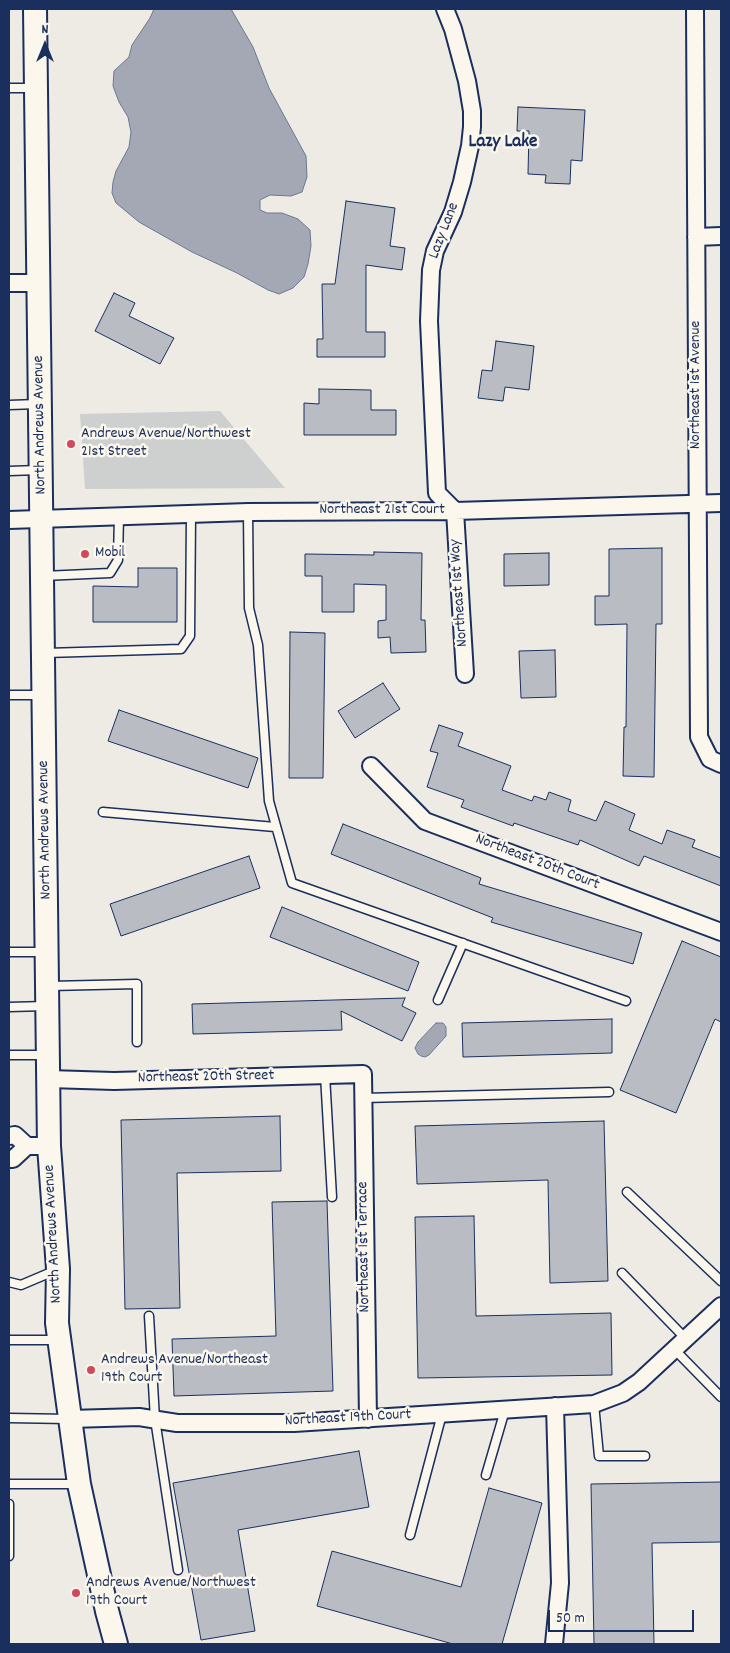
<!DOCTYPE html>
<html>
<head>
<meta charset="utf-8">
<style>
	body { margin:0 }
	#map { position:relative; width:730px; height:1653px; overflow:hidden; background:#eeebe4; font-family:Dekko,sans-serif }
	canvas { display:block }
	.frame { position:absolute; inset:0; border:10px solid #1b2f5e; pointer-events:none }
	.north { position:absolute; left:20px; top:20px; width:50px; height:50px; -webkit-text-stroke:4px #fbf7ec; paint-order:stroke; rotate:0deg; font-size:14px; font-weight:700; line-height:20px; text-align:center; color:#1b2f5e }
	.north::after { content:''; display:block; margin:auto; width:18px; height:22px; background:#1b2f5e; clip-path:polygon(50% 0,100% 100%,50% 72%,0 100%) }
	.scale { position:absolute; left:548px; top:1610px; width:146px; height:22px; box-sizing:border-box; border:2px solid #1b2f5e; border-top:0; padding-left:6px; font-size:15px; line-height:18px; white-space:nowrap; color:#1b2f5e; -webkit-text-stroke:4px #fbf7ec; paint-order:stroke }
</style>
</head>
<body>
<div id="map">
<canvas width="730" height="1653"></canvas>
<div class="frame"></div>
<div class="north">N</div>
<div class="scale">50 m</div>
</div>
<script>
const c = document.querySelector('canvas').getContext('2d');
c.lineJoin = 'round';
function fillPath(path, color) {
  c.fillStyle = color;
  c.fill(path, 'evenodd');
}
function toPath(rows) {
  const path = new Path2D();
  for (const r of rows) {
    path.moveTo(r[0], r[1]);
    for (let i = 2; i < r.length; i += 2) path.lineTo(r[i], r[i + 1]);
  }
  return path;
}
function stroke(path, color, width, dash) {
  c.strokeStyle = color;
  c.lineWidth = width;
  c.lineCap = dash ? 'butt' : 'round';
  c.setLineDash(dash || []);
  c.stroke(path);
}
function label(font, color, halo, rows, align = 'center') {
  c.font = font + ' Dekko,sans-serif';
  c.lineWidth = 5;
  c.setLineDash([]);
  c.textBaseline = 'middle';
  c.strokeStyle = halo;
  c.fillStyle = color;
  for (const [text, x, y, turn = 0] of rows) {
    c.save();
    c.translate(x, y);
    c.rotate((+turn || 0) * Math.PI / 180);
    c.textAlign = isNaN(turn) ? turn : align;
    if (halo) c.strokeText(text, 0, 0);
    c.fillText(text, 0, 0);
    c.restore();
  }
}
fillPath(toPath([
	[220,411,285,488,85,489,80,414]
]), '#cecfcf');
const water = toPath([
	[154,9,231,9,253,47,269,88,306,156,307,177,302,192,291,196,270,195,260,200,260,210,267,213,282,213,298,219,310,230,311,246,308,264,304,277,293,288,279,294,268,290,237,273,192,252,139,222,116,203,112,193,113,182,116,171,129,147,131,132,128,117,119,102,113,86,114,71,129,57,132,45,150,18,154,9],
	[436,1023,443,1023,446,1027,446,1036,429,1055,425,1057,421,1056,418,1054,415,1048,418,1042,436,1023]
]);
fillPath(water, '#a3a8b4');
stroke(water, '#6d7892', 1);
const building = toPath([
	[518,107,585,110,582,161,571,160,570,184,545,183,546,175,528,174,529,131,517,131,518,107],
	[346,201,395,208,390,246,405,248,402,270,366,265,366,332,385,332,385,357,317,357,317,339,323,339,322,284,335,284,346,201],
	[114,293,135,303,129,316,174,338,160,364,95,331,114,293],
	[496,341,534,346,529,390,505,387,503,401,478,398,482,370,492,371,496,341],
	[319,389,371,390,371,410,396,410,396,435,304,435,304,403,319,404,319,389],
	[662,548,662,624,656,624,654,777,623,776,624,727,626,727,627,624,595,625,595,596,609,596,609,549,662,548],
	[374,552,422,553,421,620,425,620,426,652,391,653,390,637,378,638,378,621,386,620,386,585,354,584,354,612,322,612,322,576,305,576,305,554,374,555,374,552],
	[549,553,549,585,504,586,504,554,549,553],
	[138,568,177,568,177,622,93,622,93,586,138,587,138,568],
	[290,632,325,633,323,778,289,778,290,632],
	[555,650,556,697,521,698,519,651,555,650],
	[383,683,400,709,355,738,338,711,383,683],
	[119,710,258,758,248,788,108,741,119,710],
	[439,725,463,733,458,746,511,766,502,790,532,801,534,796,546,800,549,792,571,800,568,811,596,821,605,801,635,814,629,830,662,844,667,830,695,840,692,847,721,858,721,886,644,856,639,866,580,840,578,845,514,823,513,826,461,807,464,800,427,787,438,753,430,751,439,725],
	[343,824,481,878,479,884,642,933,633,964,491,922,493,918,331,854,343,824],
	[249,856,260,888,121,936,110,904,249,856],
	[282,907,419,962,408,991,270,937,282,907],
	[682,941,721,957,721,1022,715,1019,676,1113,620,1090,682,941],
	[405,998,402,1006,416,1013,402,1041,341,1011,342,1030,193,1034,192,1004,405,998],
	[612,1019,612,1053,463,1057,462,1023,612,1019],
	[280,1116,281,1171,177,1173,180,1308,125,1309,121,1120,280,1116],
	[604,1121,608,1281,550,1283,548,1180,417,1184,415,1126,604,1121],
	[327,1201,333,1391,174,1396,172,1339,276,1336,272,1202,327,1201],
	[474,1216,476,1316,611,1313,612,1375,418,1378,415,1217,474,1216],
	[359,1451,369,1507,238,1530,255,1631,201,1640,173,1483,359,1451],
	[721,1482,721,1542,652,1543,654,1644,594,1644,591,1484,721,1482],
	[489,1488,542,1503,502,1644,453,1644,317,1606,332,1551,461,1587,489,1488]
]);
fillPath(building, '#b9bcc3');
stroke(building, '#1b2f5e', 1);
const service = toPath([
	[9,88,35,88],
	[9,405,38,404],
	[9,471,39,470],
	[248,512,249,608,258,645,269,801,292,883,626,1001],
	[43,576,110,573,118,560,119,515],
	[46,653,181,649,190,636,191,514],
	[9,695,42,695],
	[103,812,275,827],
	[9,952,44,952],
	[50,986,137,984,137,1042],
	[438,1000,463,943],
	[9,1007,46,1006],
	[9,1055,47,1055],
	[325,1075,332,1197],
	[363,1098,609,1092],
	[627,1192,721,1281],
	[622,1273,686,1339],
	[9,1282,21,1285,54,1271],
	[149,1316,155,1419,178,1570],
	[9,1340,57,1340],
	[674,1349,721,1397],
	[594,1404,599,1456,645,1456],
	[9,1418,69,1419],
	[486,1475,505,1410],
	[9,1484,77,1484],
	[9,1504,9,1556],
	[410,1535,442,1414]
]);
const minor = toPath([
	[445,9,453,29,467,81,472,111,472,127,470,146,462,182,453,212,435,251,431,270,429,321,437,493,455,511,465,674],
	[695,9,699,737,710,759,721,764],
	[696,237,721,236],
	[9,283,39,283],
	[9,520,248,512,455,511,721,503],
	[371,766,425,821,721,932],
	[49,1079,114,1081,363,1074,368,1419],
	[9,1136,15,1135,27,1146],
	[9,1159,13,1159,27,1146,49,1146],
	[70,1419,139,1417,177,1423,294,1423,594,1404,623,1393,639,1382,721,1306],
	[554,1644,560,1583,555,1406]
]);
const secondary = toPath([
	[35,9,49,1146,58,1269,57,1323,79,1484,107,1611,116,1644]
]);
stroke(service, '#1b2f5e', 11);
stroke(minor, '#1b2f5e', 20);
stroke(secondary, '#1b2f5e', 26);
stroke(service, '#fbf7ec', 8);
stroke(minor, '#fbf7ec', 16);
stroke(secondary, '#fbf7ec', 22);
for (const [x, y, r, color] of [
	[71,444,5,"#d1495b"],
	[85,554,5,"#d1495b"],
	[91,1370,5,"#d1495b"],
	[76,1593,5,"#d1495b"]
]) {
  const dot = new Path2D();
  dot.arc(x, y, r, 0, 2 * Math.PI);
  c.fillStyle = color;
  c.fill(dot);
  stroke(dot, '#fbf7ec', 2);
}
label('16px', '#1b2f5e', '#fbf7ec', [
	["Lazy Lane",445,231,-69],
	["Northeast 1st Avenue",697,385,-90],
	["North Andrews Avenue",41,425,-91],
	["Northeast 21st Court",382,511],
	["Northeast 1st Way",460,593,-94],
	["North Andrews Avenue",46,830,-91],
	["Northeast 20th Court",537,863,21],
	["Northeast 20th Street",206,1078,-1],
	["North Andrews Avenue",54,1234,-93],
	["Northeast 1st Terrace",365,1247,-91],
	["Northeast 19th Court",348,1419,-3]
]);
label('16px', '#1b2f5e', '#fbf7ec', [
	["Andrews Avenue/Northwest",81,435],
	["21st Street",81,453],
	["Mobil",95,554],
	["Andrews Avenue/Northeast",101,1361],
	["19th Court",101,1379],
	["Andrews Avenue/Northwest",86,1584],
	["19th Court",86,1602]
], 'left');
label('bold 19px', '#1b2f5e', '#fbf7ec', [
	["Lazy Lake",503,143]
]);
</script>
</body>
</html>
